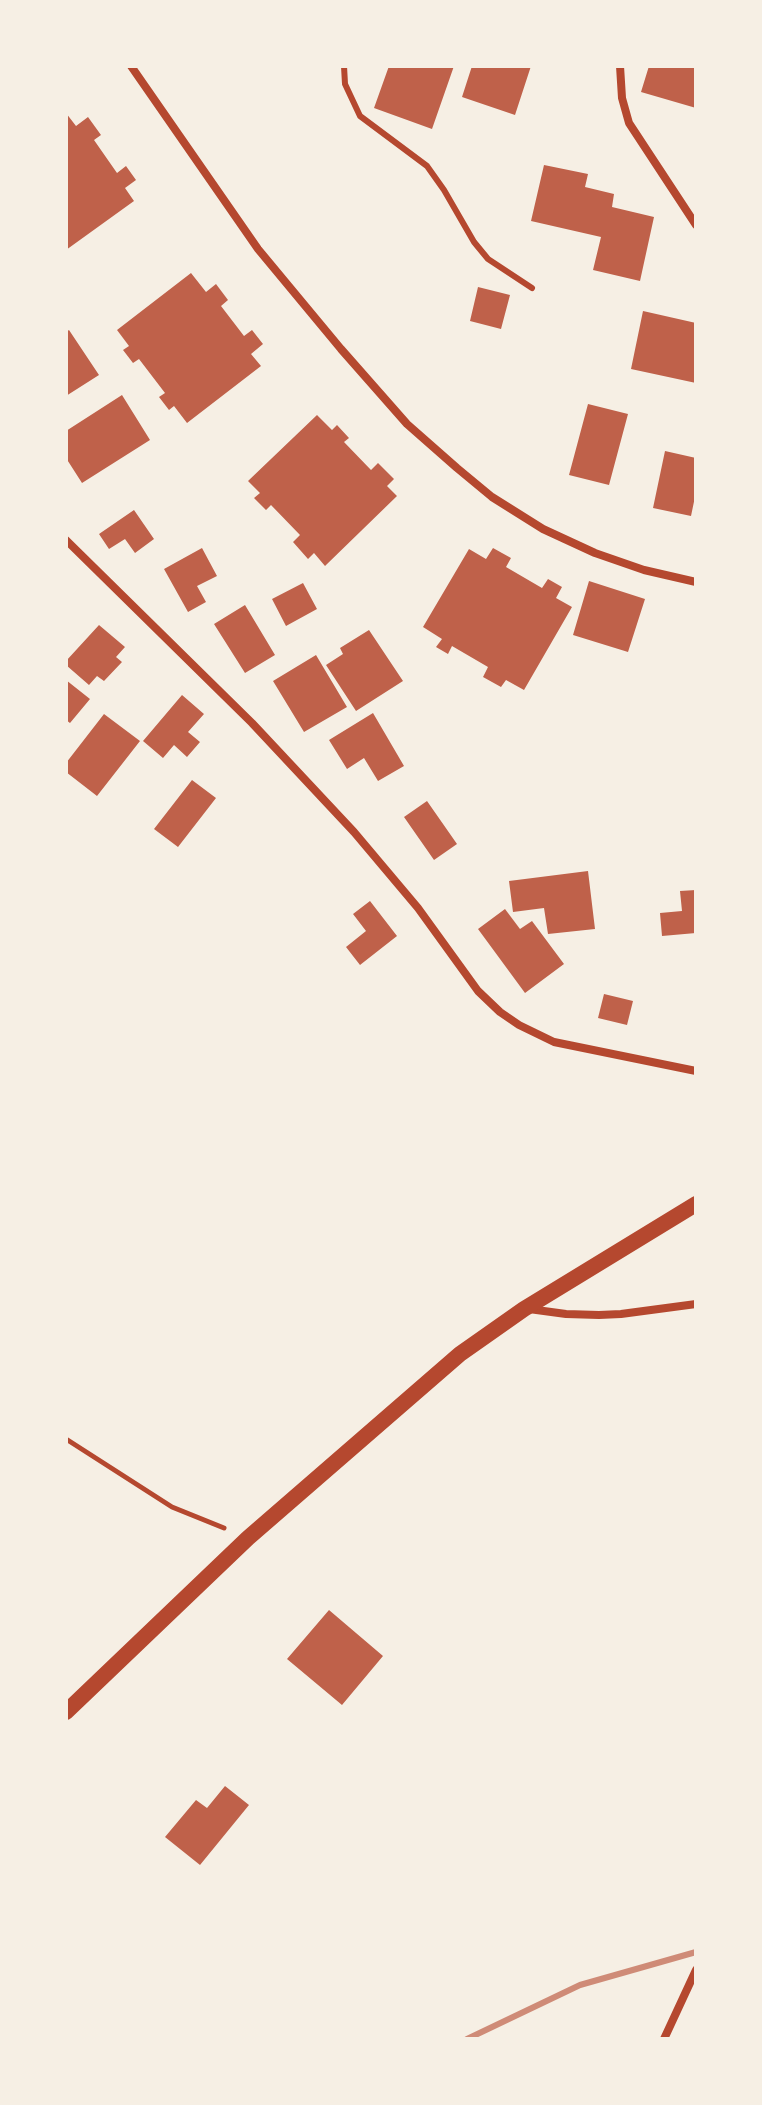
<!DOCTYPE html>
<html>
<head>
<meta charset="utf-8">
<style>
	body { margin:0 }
	#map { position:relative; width:762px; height:2105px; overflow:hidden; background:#f6efe4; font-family:Ubuntu,sans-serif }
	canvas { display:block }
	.frame { position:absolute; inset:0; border:68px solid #f6efe4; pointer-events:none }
</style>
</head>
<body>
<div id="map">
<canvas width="762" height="2105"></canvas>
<div class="frame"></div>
</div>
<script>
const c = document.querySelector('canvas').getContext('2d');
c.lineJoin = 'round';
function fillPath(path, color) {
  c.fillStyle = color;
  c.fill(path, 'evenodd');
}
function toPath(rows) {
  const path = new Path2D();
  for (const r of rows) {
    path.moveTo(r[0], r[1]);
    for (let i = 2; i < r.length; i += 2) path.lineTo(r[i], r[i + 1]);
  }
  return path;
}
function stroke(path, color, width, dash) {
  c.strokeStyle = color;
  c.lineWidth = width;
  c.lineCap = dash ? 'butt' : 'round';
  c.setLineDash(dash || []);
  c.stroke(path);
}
fillPath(toPath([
	[389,66,454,66,432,129,374,108],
	[472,66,531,66,515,115,462,97],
	[649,66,696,66,696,108,641,92],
	[66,113,76,126,88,117,101,135,94,140,117,173,126,166,136,180,125,188,134,201,66,250],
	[544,165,588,174,585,187,614,194,612,207,654,217,640,281,593,270,601,237,531,221],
	[191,273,206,292,216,284,228,300,221,306,244,336,252,330,263,344,251,354,261,366,187,423,174,406,169,410,159,397,165,393,139,359,133,363,123,350,129,346,117,330],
	[478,287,510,295,501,329,470,321],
	[643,311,696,323,696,383,631,369],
	[69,330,99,375,66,396,66,332],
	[122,395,150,440,82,483,66,458,66,431],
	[588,404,628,414,609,485,569,475],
	[317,415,332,430,337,425,349,438,344,442,371,470,378,463,394,479,387,486,397,496,325,566,314,553,308,559,293,542,300,535,271,505,266,510,254,498,260,493,248,481],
	[665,451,696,458,696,492,691,516,653,508],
	[134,510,154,539,135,553,125,539,109,549,99,534],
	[202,548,217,576,197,586,206,602,188,612,164,569],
	[493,548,511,558,506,567,542,588,548,579,562,587,556,598,572,607,524,690,506,680,501,687,483,677,488,667,452,646,448,654,436,647,442,639,423,627,469,549,486,559],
	[589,581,645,599,628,652,573,635],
	[303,583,317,609,286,626,272,599],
	[245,605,275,655,245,673,214,624],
	[99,625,125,647,116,657,122,662,104,681,97,676,89,685,66,665,66,661],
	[369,630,403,681,356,711,326,665,343,654,340,648],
	[316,655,347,707,304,732,273,681],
	[66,680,90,699,70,723,66,720],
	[182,695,204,714,188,732,200,742,187,757,174,745,163,758,143,741],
	[373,713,404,766,378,781,364,758,347,769,329,740],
	[104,714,140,741,97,796,66,772,66,763],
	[192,780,216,798,178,847,154,829],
	[427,801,457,844,434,860,404,817],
	[588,871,595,929,548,934,544,908,513,912,509,881],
	[696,890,696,933,662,936,660,913,682,911,680,891],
	[370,901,397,936,360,965,346,947,366,931,353,914],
	[505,909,520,929,532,921,564,964,525,993,478,929],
	[604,994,633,1001,627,1025,598,1018],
	[329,1610,383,1656,342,1705,287,1659],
	[225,1786,249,1805,200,1865,165,1837,196,1800,207,1808]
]), '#bf614a');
stroke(toPath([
	[66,1439,172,1507,224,1528]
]), '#b5482f', 5);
stroke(toPath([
	[344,66,345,84,360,116,427,166,444,190,474,242,488,259,532,288]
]), '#b5482f', 6);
stroke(toPath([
	[131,66,258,249,341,349,407,424,457,468,492,497,543,529,595,553,644,570,696,582],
	[620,66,622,98,629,123,696,225],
	[66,540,252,723,354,832,418,908,478,991,500,1012,519,1025,554,1042,696,1071],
	[529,1309,566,1314,599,1315,621,1314,696,1304],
	[664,2039,696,1970]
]), '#b5482f', 8);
stroke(toPath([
	[66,1712,248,1538,460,1354,524,1309,696,1204]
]), '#b5482f', 16);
stroke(toPath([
	[467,2039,580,1985,696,1952]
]), '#cf8b77', 6);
</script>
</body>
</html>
